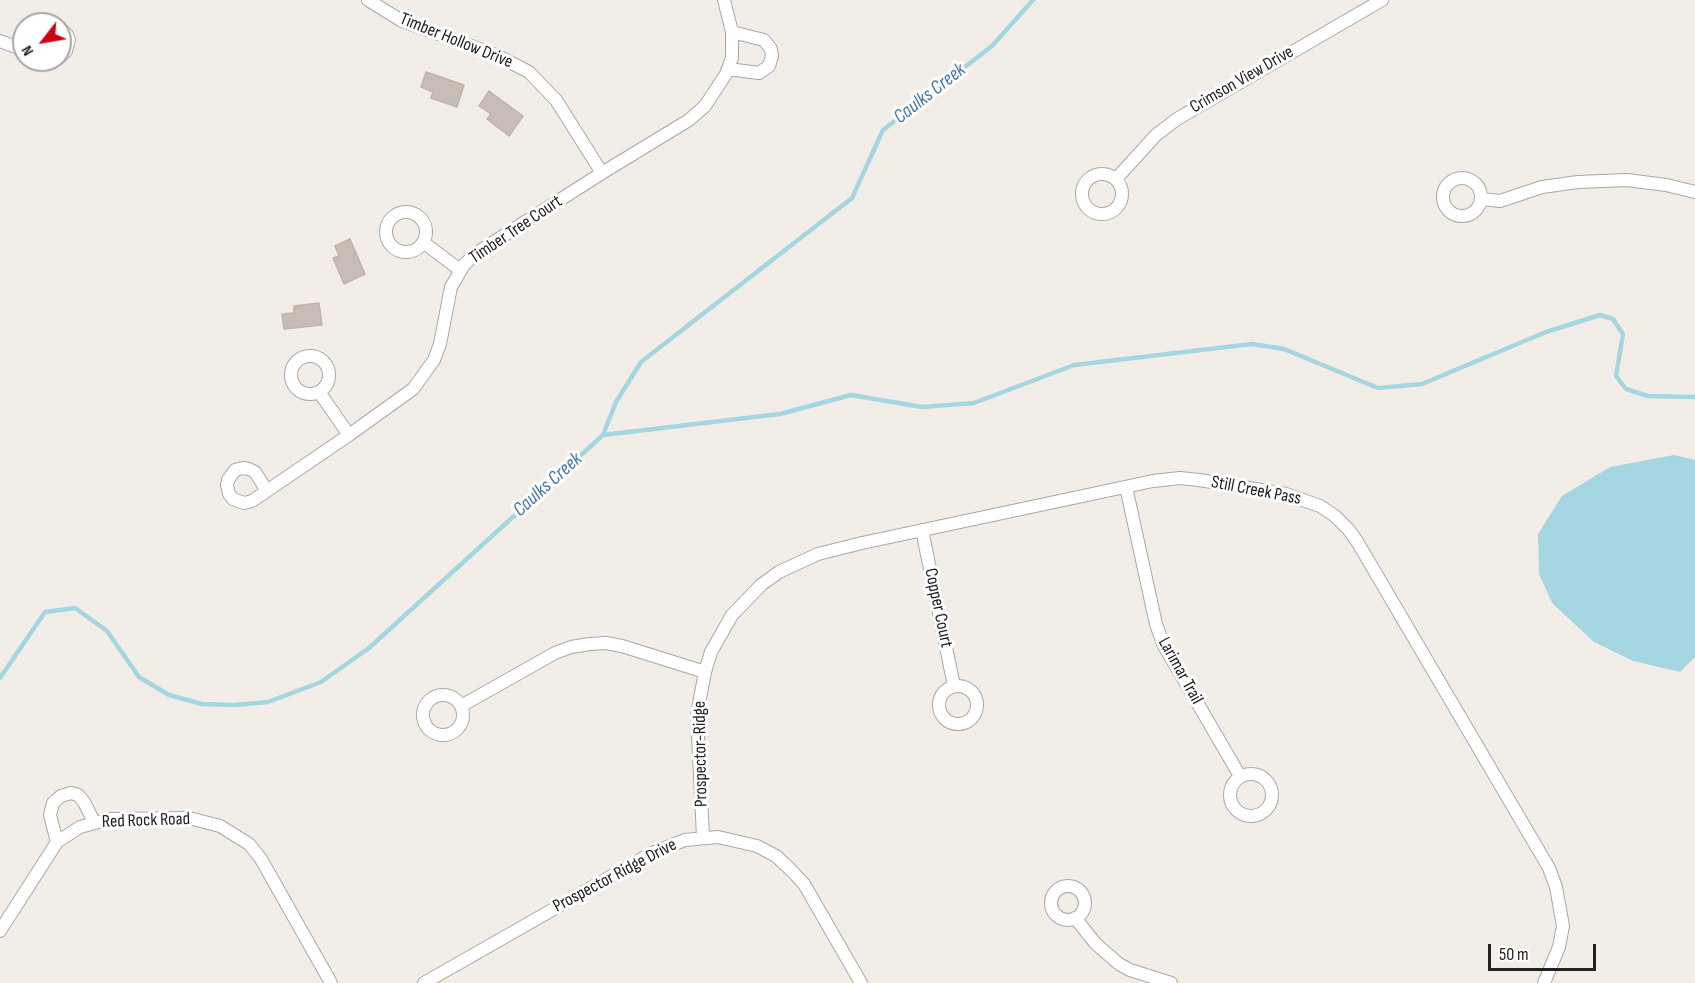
<!DOCTYPE html>
<html>
<head>
<meta charset="utf-8">
<style>
	body { margin:0 }
	#map { position:relative; width:1695px; height:983px; overflow:hidden; background:#f2eee7; font-family:"Sofia Sans Condensed",sans-serif }
	canvas { display:block }
	.north { position:absolute; left:12px; top:12px; width:60px; height:60px; box-sizing:border-box; background:#fff; border:2px solid #a6a6a6; border-radius:50%; rotate:239deg; font-size:16px; font-weight:700; line-height:24px; text-align:center; color:#212121 }
	.north::after { content:''; display:block; margin:auto; width:21px; height:27px; background:#d2000c; clip-path:polygon(50% 0,100% 100%,50% 72%,0 100%) }
	.scale { position:absolute; left:1488px; top:944px; width:108px; height:27px; box-sizing:border-box; border:3px solid #212121; border-top:0; padding-left:8px; font-size:18px; line-height:21px; white-space:nowrap; color:#212121; -webkit-text-stroke:4px #fff; paint-order:stroke }
</style>
</head>
<body>
<div id="map">
<canvas width="1695" height="983"></canvas>
<div class="north">N</div>
<div class="scale">50 m</div>
</div>
<script>
const c = document.querySelector('canvas').getContext('2d');
c.lineJoin = 'round';
function fillPath(path, color) {
  c.fillStyle = color;
  c.fill(path, 'evenodd');
}
function toPath(rows) {
  const path = new Path2D();
  for (const r of rows) {
    if (r.length === 3) {
      path.moveTo(r[0] + r[2], r[1]);
      path.arc(r[0], r[1], r[2], 0, 2 * Math.PI);
      continue;
    }
    path.moveTo(r[0], r[1]);
    for (let i = 2; i < r.length; i += 2) path.lineTo(r[i], r[i + 1]);
  }
  return path;
}
function stroke(path, color, width, dash) {
  c.strokeStyle = color;
  c.lineWidth = width;
  c.lineCap = dash ? 'butt' : 'round';
  c.setLineDash(dash || []);
  c.stroke(path);
}
function label(font, color, halo, rows, align = 'center') {
  c.font = font + ' "Sofia Sans Condensed",sans-serif';
  c.lineWidth = 6;
  c.setLineDash([]);
  c.textBaseline = 'middle';
  c.strokeStyle = halo;
  c.fillStyle = color;
  for (const [text, x, y, turn = 0] of rows) {
    c.save();
    c.translate(x, y);
    c.rotate((+turn || 0) * Math.PI / 180);
    c.textAlign = isNaN(turn) ? turn : align;
    if (halo) c.strokeText(text, 0, 0);
    c.fillText(text, 0, 0);
    c.restore();
  }
}
fillPath(toPath([
	[1674,455,1695,460,1695,657,1680,672,1633,661,1594,642,1552,603,1539,574,1538,534,1562,496,1610,467]
]), '#a5d7e2');
stroke(toPath([
	[603,435,780,414,851,395,922,407,974,403,1074,365,1252,344,1284,349,1378,388,1422,384,1546,332,1600,315,1613,319,1623,334,1616,376,1626,389,1648,396,1695,397],
	[0,678,45,612,75,608,107,631,139,677,169,695,202,704,235,705,268,702,321,682,369,648,603,435,616,402,641,362,852,198,883,130,992,46,1033,0]
]), '#a5d7e2', 4.5);
const building = toPath([
	[426,72,464,85,457,107,431,98,433,92,421,87,426,72],
	[489,91,523,116,509,136,487,119,491,114,479,106,489,91],
	[350,239,365,274,344,284,333,258,339,256,335,246,350,239],
	[319,303,322,325,284,329,282,314,294,313,294,306,319,303]
]);
fillPath(building, '#c7bdb6');
stroke(building, '#c5b3a8', 1.5);
const street = toPath([
	[368,0,402,21,496,55,529,72,556,100,602,173],
	[60,28,67,35,69,40,66,51,60,57],
	[0,41,24,50],
	[728,69,759,73,769,66,772,56,771,49,764,40,732,32],
	[1102,194,20],
	[1462,197,19],
	[1116,179,1156,135,1177,119,1382,0],
	[1482,199,1500,201,1542,187,1578,182,1627,180,1666,185,1695,192],
	[406,232,20],
	[423,242,460,270],
	[310,375,19],
	[319,392,349,435],
	[1126,487,1156,624,1163,644,1240,776],
	[267,491,255,472,249,469,243,468,235,470,228,480,227,485,229,494,233,499,244,503,252,501,349,435,413,389,434,360,440,344,451,287,464,265,475,254,602,173,689,120,705,106,726,74,732,58,732,32,724,0],
	[922,530,954,686],
	[958,705,19],
	[443,715,20],
	[461,706,555,653,571,647,590,644,606,643,622,646,705,672],
	[1251,795,21],
	[703,837,697,714,705,672,711,652,732,615,761,585,779,572,818,554,862,543,1153,481,1180,478,1199,480,1286,494,1320,506,1335,516,1349,530,1358,543,1549,868,1556,887,1563,926,1559,947,1544,983],
	[57,842,50,815,53,803,61,796,71,793,78,795,84,802,94,822],
	[1068,903,17],
	[1075,918,1096,944,1119,964,1130,970,1171,983],
	[0,931,57,842,80,827,110,819,189,818,220,826,249,844,261,859,331,983],
	[424,983,652,853,685,840,718,837,757,846,776,856,790,869,804,884,861,983]
]);
stroke(street, '#a8a8a8', 14);
stroke(street, '#fff', 12);
label('18px', '#212121', '#fff', [
	["Timber Hollow Drive",456,41,22],
	["Crimson View Drive",1242,80,-30],
	["Timber Tree Court",516,230,-34],
	["Still Creek Pass",1256,491,11],
	["Copper Court",938,608,78],
	["Larimar Trail",1180,671,61],
	["Prospector-Ridge",701,754,-91],
	["Red Rock Road",146,821,-2],
	["Prospector Ridge Drive",615,876,-28]
]);
label('italic 20px', '#4179a7', '#fff', [
	["Caulks Creek",930,94,-38],
	["Caulks Creek",548,485,-42]
]);
</script>
</body>
</html>
